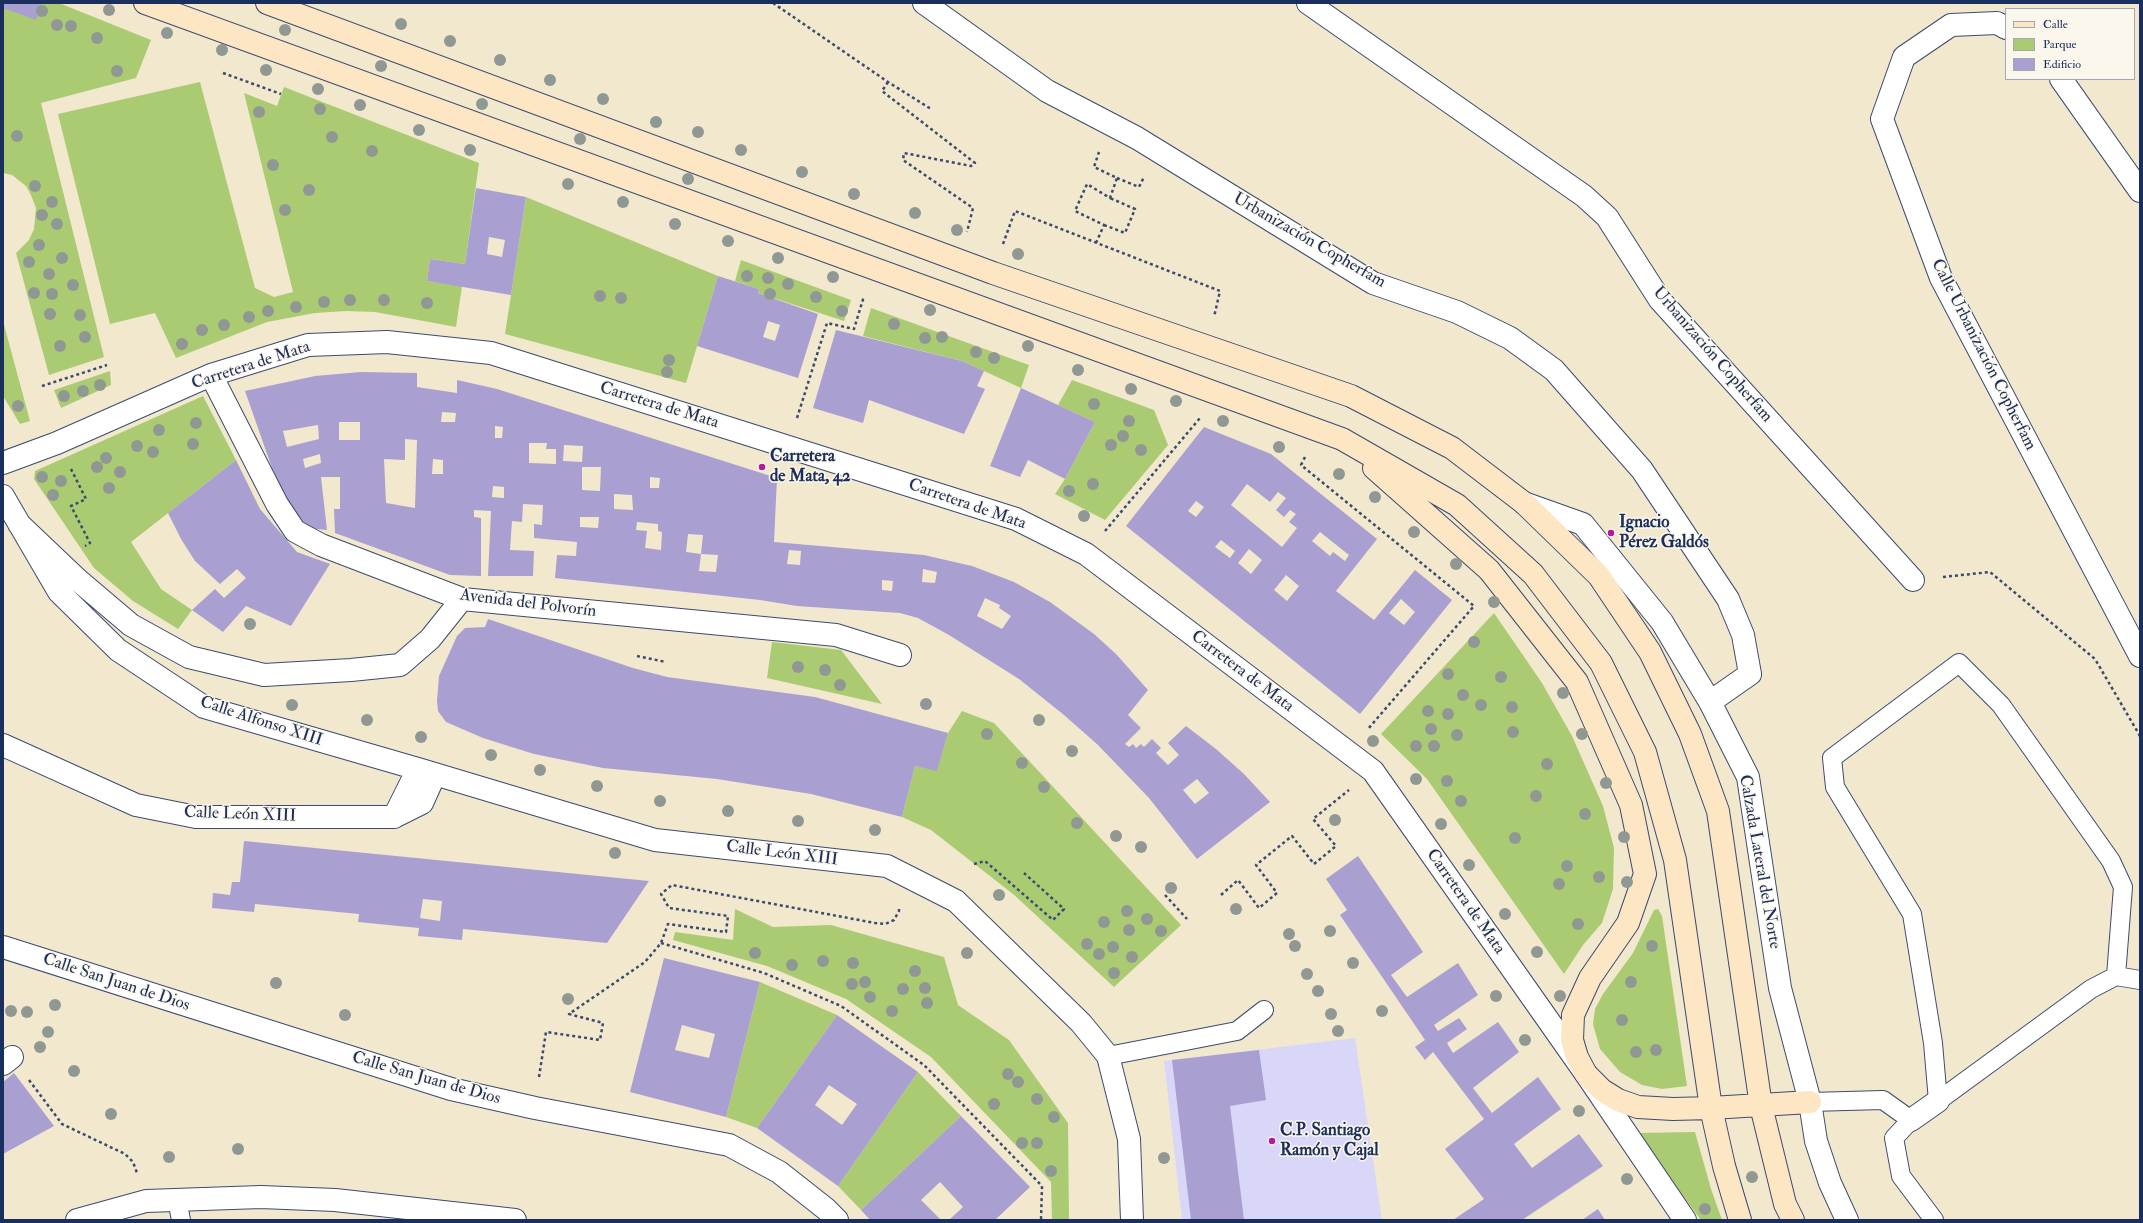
<!DOCTYPE html>
<html>
<head>
<meta charset="utf-8">
<style>
	body { margin:0 }
	#map { position:relative; width:2143px; height:1223px; overflow:hidden; background:#f2e8ce; font-family:"IM FELL Double Pica",serif }
	canvas { display:block }
	.frame { position:absolute; inset:0; border:4px solid #1b2f5e; pointer-events:none }
	.legend { position:absolute; left:2005px; top:8px; width:130px; height:72px; box-sizing:border-box; background:#fbf7ec; border:1px solid #a1a7b3; margin:0; padding:5px 7px; list-style:none; font-size:12px; color:#1b2f5e }
	.legend li { display:flex; align-items:center; gap:8px; height:20px }
	.legend b { width:20px; border:1px solid #a1a7b3 }
</style>
</head>
<body>
<div id="map">
<canvas width="2143" height="1223"></canvas>
<div class="frame"></div>
<ul class="legend">
<li><b style="height:5px;background:#fce6c4"></b>Calle</li>
<li><b style="height:11px;background:#abcb73"></b>Parque</li>
<li><b style="height:11px;background:#aa9fd1"></b>Edificio</li>
</ul>
</div>
<script>
const c = document.querySelector('canvas').getContext('2d');
c.lineJoin = 'round';
function fillPath(path, color) {
  c.fillStyle = color;
  c.fill(path, 'evenodd');
}
function toPath(rows) {
  const path = new Path2D();
  for (const r of rows) {
    path.moveTo(r[0], r[1]);
    for (let i = 2; i < r.length; i += 2) path.lineTo(r[i], r[i + 1]);
  }
  return path;
}
function stroke(path, color, width, dash) {
  c.strokeStyle = color;
  c.lineWidth = width;
  c.lineCap = dash ? 'butt' : 'round';
  c.setLineDash(dash || []);
  c.stroke(path);
}
function label(font, color, halo, rows, align = 'center') {
  c.font = font + ' "IM FELL Double Pica",serif';
  c.lineWidth = 3;
  c.setLineDash([]);
  c.textBaseline = 'middle';
  c.strokeStyle = halo;
  c.fillStyle = color;
  for (const [text, x, y, turn = 0] of rows) {
    c.save();
    c.translate(x, y);
    c.rotate((+turn || 0) * Math.PI / 180);
    c.textAlign = isNaN(turn) ? turn : align;
    if (halo) c.strokeText(text, 0, 0);
    c.fillText(text, 0, 0);
    c.restore();
  }
}
fillPath(toPath([
	[1355,1038,1382,1220,1182,1220,1164,1061]
]), '#d8d7f8');
fillPath(toPath([
	[3,3,59,3,151,40,136,78,41,103,104,357,49,375,16,253,29,240,34,229,36,208,31,195,26,186,12,175,3,173],
	[200,82,255,288,274,297,293,292,244,93,277,106,284,87,479,163,465,264,430,259,427,281,462,286,456,327,375,312,346,311,315,313,267,322,176,358,155,313,110,324,58,114],
	[526,197,718,276,686,383,505,334],
	[741,260,851,300,844,321,758,293,759,289,735,281],
	[871,308,1029,365,1021,388,962,361,863,336],
	[3,321,30,421,20,424,3,396],
	[110,371,111,385,61,408,54,390],
	[1072,380,1154,410,1168,445,1105,520,1055,494,1065,479,1095,422,1058,405],
	[203,396,236,460,131,542,161,589,192,610,178,629,133,601,94,568,34,479,35,471],
	[1494,613,1542,683,1572,736,1603,806,1614,848,1613,889,1602,923,1583,945,1564,974,1427,779,1381,734],
	[772,642,841,650,882,704,767,678],
	[962,711,994,723,1181,925,1114,987,1013,894,931,830,902,817,915,766,937,770,948,733],
	[735,909,773,927,831,925,944,957,958,1005,1009,1040,1068,1123,1069,1220,1052,1220,1051,1182,931,1057,846,999,767,966,673,940,675,932,733,940],
	[1658,909,1662,916,1687,1086,1662,1089,1642,1085,1620,1072,1600,1049,1593,1024,1595,1009,1603,994,1633,953,1654,910],
	[760,982,837,1015,757,1128,726,1117],
	[918,1072,961,1116,861,1210,838,1186],
	[1695,1132,1711,1189,1722,1220,1701,1220,1636,1133]
]), '#abcb73');
fillPath(toPath([
	[3,3,42,3,36,20,3,8],
	[476,188,526,197,511,295,427,281,430,259,465,264],
	[489,237,505,240,502,257,487,254],
	[718,276,759,289,758,293,818,314,798,378,697,346],
	[768,321,780,325,775,341,763,337],
	[836,330,962,361,984,371,977,386,985,389,964,434,869,400,863,423,813,408],
	[361,372,417,373,417,387,457,393,457,380,497,389,777,478,774,542,924,555,972,566,1014,582,1050,602,1094,634,1116,654,1148,690,1128,715,1141,728,1125,744,1129,747,1133,744,1136,748,1141,744,1144,747,1152,739,1161,748,1156,753,1168,765,1179,755,1168,743,1186,726,1216,749,1244,774,1270,802,1197,859,1149,798,1098,745,1064,715,1019,679,949,635,918,618,900,613,797,606,760,600,555,578,557,555,576,556,577,542,534,538,534,524,542,525,543,505,523,504,522,522,512,521,510,550,534,551,533,576,488,576,491,511,474,510,474,517,481,518,481,576,450,575,335,533,334,509,340,509,340,477,321,477,327,530,308,528,286,498,272,468,245,391,315,376],
	[442,412,456,413,455,422,441,422],
	[339,422,360,422,360,440,339,440],
	[318,425,319,439,287,447,283,431],
	[495,426,503,427,502,438,495,438],
	[405,439,417,440,415,508,386,503,384,459,405,460],
	[529,443,547,443,546,449,556,449,556,464,529,463],
	[564,445,583,446,582,462,563,461],
	[320,454,321,463,305,468,303,459],
	[433,459,443,460,443,474,432,474],
	[582,467,601,467,600,491,582,490],
	[650,477,660,478,659,488,650,488],
	[493,486,504,487,504,498,492,497],
	[614,494,632,495,633,510,614,509],
	[580,517,599,517,598,528,580,527],
	[637,522,658,524,658,531,662,532,661,550,645,548,647,531,636,530],
	[688,534,703,535,701,554,718,555,716,572,699,571,701,554,686,552],
	[789,550,801,551,800,565,787,564],
	[923,569,937,572,935,583,922,582],
	[882,580,893,581,892,591,882,590],
	[985,598,1000,605,999,608,1011,616,1002,629,977,616],
	[1197,779,1209,793,1195,804,1183,790],
	[1021,388,1095,422,1065,479,1028,460,1020,477,990,466],
	[1204,427,1271,454,1377,539,1336,591,1374,620,1415,570,1452,600,1360,714,1126,526],
	[1247,484,1270,502,1278,492,1286,498,1276,510,1284,517,1290,510,1296,514,1289,522,1297,528,1282,547,1231,505],
	[1196,501,1204,507,1196,517,1188,511],
	[1320,532,1349,555,1345,561,1333,552,1330,556,1312,541],
	[1221,540,1235,551,1230,558,1215,547],
	[1249,549,1262,560,1251,574,1238,563],
	[1286,575,1299,586,1287,601,1274,590],
	[1401,599,1415,612,1404,625,1389,613],
	[236,460,260,509,297,552,330,564,291,626,246,606,223,632,192,610,215,589,224,598,246,578,237,569,220,584,195,561,181,539,168,513],
	[488,619,633,668,667,677,815,697,948,733,937,771,915,766,902,817,811,794,717,779,603,768,534,754,483,738,446,722,438,711,437,701,439,676,457,636,465,628,485,627],
	[244,841,649,881,607,943,463,929,462,940,418,936,419,928,358,922,359,914,255,904,254,912,212,908,213,893,230,895,232,882,240,882],
	[423,899,442,901,440,921,420,918],
	[1358,856,1423,952,1391,975,1407,997,1458,963,1478,995,1434,1025,1438,1031,1459,1018,1467,1029,1447,1043,1453,1053,1498,1022,1519,1052,1473,1088,1492,1113,1538,1077,1561,1109,1514,1144,1532,1168,1579,1134,1603,1166,1522,1220,1453,1220,1484,1199,1445,1149,1484,1119,1433,1052,1425,1060,1415,1047,1425,1040,1340,915,1347,910,1326,879],
	[664,958,760,982,726,1117,630,1092],
	[682,1025,715,1034,709,1058,675,1050],
	[837,1015,918,1072,838,1186,757,1128],
	[829,1085,857,1104,842,1125,815,1105],
	[1259,1050,1266,1100,1230,1106,1244,1220,1191,1220,1172,1060],
	[14,1073,54,1126,3,1154,3,1082],
	[961,1116,1030,1187,995,1220,949,1220,963,1207,940,1182,921,1200,941,1220,870,1220,861,1210],
	[1598,1209,1605,1220,1582,1220]
]), '#aa9fd1');
const lane = toPath([
	[1108,1056,1237,1031,1264,1010],
	[1938,1101,1933,1043,1912,914,1835,787,1832,758,1959,663,2001,705,2111,861,2123,887,2116,976],
	[1938,1101,2091,989,2116,976,2140,980],
	[1810,1102,1883,1100,1911,1120,1894,1138,1901,1176,1934,1220],
	[177,1200,181,1220]
]);
const street = toPath([
	[924,3,1047,91,1137,138,1373,283,1457,312,1510,338,1554,370,1642,470,1728,599,1743,635,1750,674,1710,702],
	[1308,3,1584,196,1607,217,1660,300,1913,580],
	[2006,28,1997,23,1951,25,1904,57,1882,119,1941,278,2140,656],
	[2061,79,2140,191],
	[211,375,277,504,295,531,321,545,462,599,836,635,900,655],
	[3,463,57,443,211,375,308,345,387,342,491,353,1016,519,1086,554,1373,771,1586,1074,1685,1220],
	[3,496,59,592,118,650,204,707,418,769],
	[1524,503,1583,524,1662,622,1710,702,1748,777,1780,988,1810,1102,1816,1141,1830,1183,1847,1220],
	[19,524,78,580,131,625,189,657,264,675,351,670,400,665,430,639,462,599],
	[3,745,136,805,196,817,394,817,418,769,655,840,887,866,956,901,1081,1023,1108,1056,1129,1139,1132,1220],
	[394,817,422,803,435,774],
	[3,947,451,1089,535,1108,729,1145,779,1172,826,1209,837,1220],
	[3,1064,12,1057],
	[1911,1120,1938,1101],
	[77,1220,146,1201,261,1197,335,1200,515,1220]
]);
const secondary = toPath([
	[145,3,1342,439,1457,505,1533,574,1601,663,1645,752,1675,860,1711,1108,1724,1166,1740,1220],
	[267,3,993,273,1351,396,1452,448,1524,503,1599,576,1650,652,1690,734,1718,811,1761,1106,1785,1204,1793,1220],
	[1374,468,1489,570,1577,682,1631,805,1645,874,1628,923,1590,978,1573,1015,1572,1040,1577,1057,1586,1074,1602,1090,1618,1100,1638,1107,1673,1109,1711,1108,1810,1102]
]);
stroke(lane, '#3b4b6f', 20);
stroke(street, '#3b4b6f', 24);
stroke(secondary, '#3b4b6f', 24);
stroke(toPath([
	[773,3,888,82,931,109],
	[223,73,281,94],
	[888,82,882,91,975,163,971,166,904,153,903,160,973,208,967,232],
	[1117,178,1139,187,1144,177],
	[1104,225,1125,233,1135,209,1110,198],
	[1096,243,1104,225,1075,211,1087,184,1110,198,1117,178,1094,167,1099,152],
	[1003,244,1015,211,1220,291,1214,317],
	[42,386,107,365],
	[797,418,827,323,854,329,864,296],
	[1305,457,1301,465,1474,606,1368,729],
	[71,469,86,499,71,506,90,543,85,546],
	[1105,531,1200,418],
	[1943,577,1990,572,2095,659,2140,736],
	[637,656,666,662],
	[974,864,985,861,1053,920,1064,909,1024,873],
	[1165,895,1187,919],
	[1221,895,1238,880,1259,908,1277,893,1256,865,1292,836,1314,864,1336,846,1313,819,1349,790],
	[661,943,764,973,841,1006,924,1065,1042,1186,1041,1220],
	[539,1077,546,1032,600,1040,603,1023,569,1014,645,962,661,943,668,924,726,932,728,916,669,908,661,894,672,885,875,923,885,924,894,920,899,911,899,907],
	[29,1080,62,1124,125,1154,133,1162,137,1173]
]), '#3b4b6f', 2.5, [3, 3]);
stroke(lane, '#fff', 18);
stroke(street, '#fff', 22);
stroke(secondary, '#fce6c4', 22);
c.fillStyle = '#909893';
for (const [x, y] of [
	[109,10],
	[42,11],
	[401,24],
	[57,25],
	[71,26],
	[285,30],
	[167,33],
	[97,38],
	[450,41],
	[222,50],
	[500,60],
	[381,66],
	[266,70],
	[117,71],
	[550,80],
	[318,89],
	[603,99],
	[482,104],
	[360,105],
	[320,109],
	[259,112],
	[656,122],
	[419,130],
	[698,132],
	[17,136],
	[332,137],
	[580,139],
	[470,150],
	[741,150],
	[372,151],
	[273,165],
	[802,172],
	[688,179],
	[568,184],
	[35,186],
	[309,190],
	[854,194],
	[52,202],
	[623,202],
	[285,210],
	[915,213],
	[42,215],
	[57,224],
	[675,224],
	[957,230],
	[728,241],
	[39,245],
	[1018,254],
	[62,258],
	[778,258],
	[29,262],
	[49,274],
	[747,276],
	[833,277],
	[768,278],
	[788,284],
	[73,285],
	[34,293],
	[52,294],
	[770,294],
	[600,296],
	[816,297],
	[621,298],
	[350,300],
	[384,300],
	[324,302],
	[427,303],
	[296,307],
	[930,310],
	[268,311],
	[842,311],
	[50,314],
	[80,315],
	[249,317],
	[894,324],
	[224,325],
	[202,330],
	[85,337],
	[942,337],
	[925,338],
	[182,344],
	[60,346],
	[1028,346],
	[976,352],
	[994,358],
	[669,360],
	[1078,370],
	[667,372],
	[100,385],
	[1131,389],
	[83,391],
	[64,396],
	[1176,401],
	[1094,404],
	[18,406],
	[1129,421],
	[1223,421],
	[196,423],
	[159,430],
	[1123,436],
	[193,444],
	[1111,445],
	[137,446],
	[1279,447],
	[1141,450],
	[153,452],
	[106,458],
	[97,467],
	[120,472],
	[1339,474],
	[42,477],
	[61,481],
	[1093,484],
	[109,488],
	[1069,491],
	[53,495],
	[1375,497],
	[1084,516],
	[1414,532],
	[1456,564],
	[1494,602],
	[250,624],
	[1474,642],
	[798,667],
	[825,670],
	[1448,674],
	[1501,677],
	[840,685],
	[1563,693],
	[1463,695],
	[926,704],
	[292,705],
	[1481,705],
	[1512,707],
	[1428,711],
	[1448,714],
	[367,720],
	[1039,720],
	[1431,729],
	[1513,732],
	[987,734],
	[1582,734],
	[1457,735],
	[421,737],
	[1373,741],
	[1416,746],
	[1434,746],
	[1072,751],
	[491,755],
	[1022,763],
	[1547,764],
	[540,770],
	[1416,779],
	[1447,781],
	[1606,783],
	[597,786],
	[1044,787],
	[1536,796],
	[660,801],
	[1461,801],
	[728,811],
	[1585,814],
	[1335,820],
	[798,821],
	[1077,823],
	[1441,824],
	[875,830],
	[1116,836],
	[1624,837],
	[1515,838],
	[1141,847],
	[615,853],
	[1469,865],
	[1567,866],
	[1599,877],
	[1627,882],
	[1559,884],
	[1171,888],
	[999,895],
	[1236,909],
	[1127,911],
	[1505,914],
	[1147,919],
	[1104,922],
	[1578,924],
	[1129,930],
	[1161,931],
	[1330,931],
	[1289,934],
	[1087,944],
	[1295,946],
	[1652,946],
	[1113,947],
	[1537,952],
	[755,953],
	[967,953],
	[1099,954],
	[1132,957],
	[823,961],
	[853,963],
	[1353,963],
	[792,965],
	[915,971],
	[1114,973],
	[1307,974],
	[865,982],
	[1631,982],
	[276,983],
	[852,984],
	[925,988],
	[903,989],
	[1318,991],
	[1496,996],
	[1560,996],
	[870,997],
	[568,999],
	[927,1003],
	[55,1005],
	[11,1011],
	[892,1011],
	[1382,1011],
	[27,1012],
	[1331,1014],
	[345,1015],
	[1622,1020],
	[1338,1031],
	[48,1032],
	[1525,1040],
	[40,1047],
	[1656,1050],
	[1636,1052],
	[74,1071],
	[1008,1074],
	[1018,1082],
	[1037,1099],
	[994,1104],
	[1579,1111],
	[111,1114],
	[1054,1117],
	[1022,1143],
	[1037,1143],
	[238,1149],
	[169,1157],
	[1164,1158],
	[1051,1171],
	[1752,1177],
	[1627,1179],
	[1705,1209]
]) {
  c.beginPath();
  c.arc(x, y, 6, 0, 2 * Math.PI);
  c.fill();
}
for (const [x, y, r, color] of [
	[762,467,4,"#b5179e"],
	[1611,533,4,"#b5179e"],
	[1272,1141,4,"#b5179e"]
]) {
  const dot = new Path2D();
  dot.arc(x, y, r, 0, 2 * Math.PI);
  c.fillStyle = color;
  c.fill(dot);
  stroke(dot, '#fbf7ec', 1.5);
}
label('17px', '#1b2f5e', '#fbf7ec', [
	["Urbanización Copherfam",1309,241,30],
	["Urbanización Copherfam",1712,355,49],
	["Calle Urbanización Copherfam",1983,355,63],
	["Carretera de Mata",251,366,-18],
	["Carretera de Mata",659,406,17],
	["Carretera de Mata",967,505,19],
	["Avenida del Polvorín",528,604,7],
	["Carretera de Mata",1242,672,37],
	["Calle Alfonso XIII",261,722,18],
	["Calle León XIII",240,815,2],
	["Calle León XIII",782,854,7],
	["Calzada Lateral del Norte",1759,862,80],
	["Carretera de Mata",1465,902,55],
	["Calle San Juan de Dios",116,983,18],
	["Calle San Juan de Dios",426,1079,16]
]);
label('bold 17px', '#1b2f5e', '#fbf7ec', [
	["Carretera",770,457],
	["de Mata, 42",770,477],
	["Ignacio",1619,523],
	["Pérez Galdós",1619,543],
	["C.P. Santiago",1280,1131],
	["Ramón y Cajal",1280,1151]
], 'left');
</script>
</body>
</html>
